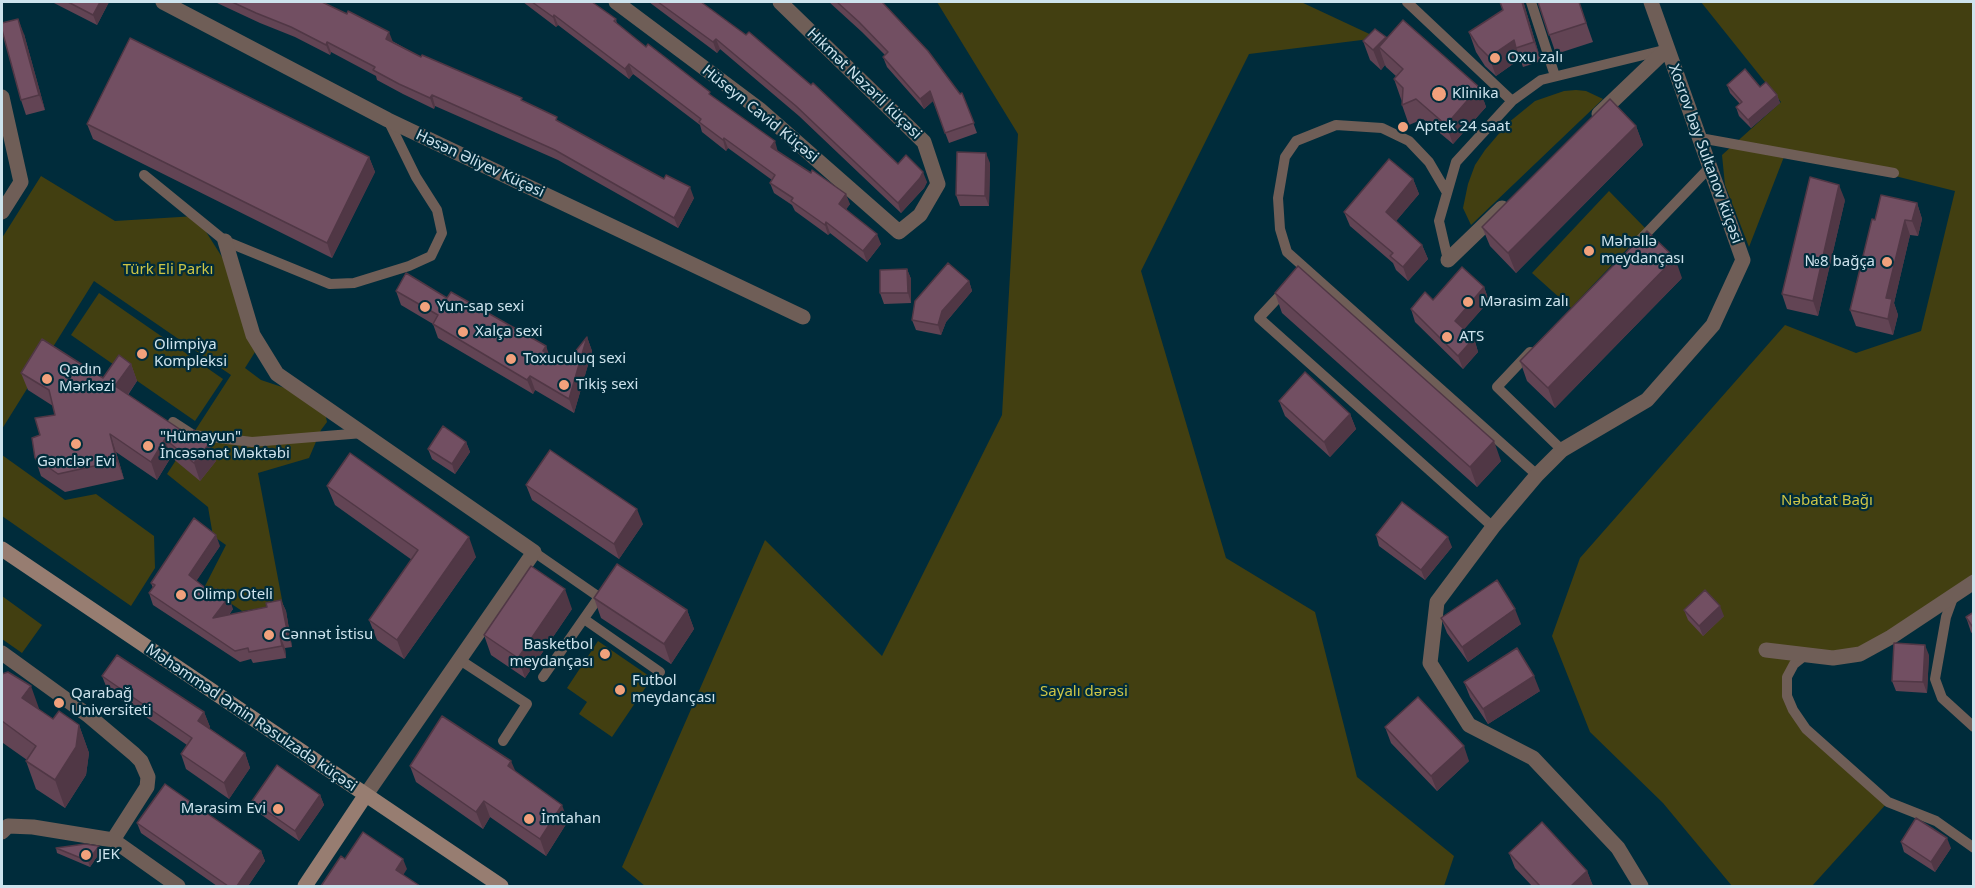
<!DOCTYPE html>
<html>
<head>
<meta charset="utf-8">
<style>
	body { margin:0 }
	#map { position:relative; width:1975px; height:888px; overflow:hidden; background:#002c3b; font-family:"Noto Sans",sans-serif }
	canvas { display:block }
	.frame { position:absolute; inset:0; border:3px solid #cde3ed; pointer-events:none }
</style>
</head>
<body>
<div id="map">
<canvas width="1975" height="888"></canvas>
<div class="frame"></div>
</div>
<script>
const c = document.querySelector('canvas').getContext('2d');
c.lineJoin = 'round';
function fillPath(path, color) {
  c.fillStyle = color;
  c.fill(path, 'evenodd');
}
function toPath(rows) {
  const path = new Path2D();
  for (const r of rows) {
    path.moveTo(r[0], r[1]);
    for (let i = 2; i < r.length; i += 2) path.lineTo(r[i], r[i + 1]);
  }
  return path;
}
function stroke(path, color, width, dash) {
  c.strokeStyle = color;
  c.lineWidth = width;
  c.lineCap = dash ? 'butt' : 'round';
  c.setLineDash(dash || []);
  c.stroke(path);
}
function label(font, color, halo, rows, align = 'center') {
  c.font = font + ' "Noto Sans",sans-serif';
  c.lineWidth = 4.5;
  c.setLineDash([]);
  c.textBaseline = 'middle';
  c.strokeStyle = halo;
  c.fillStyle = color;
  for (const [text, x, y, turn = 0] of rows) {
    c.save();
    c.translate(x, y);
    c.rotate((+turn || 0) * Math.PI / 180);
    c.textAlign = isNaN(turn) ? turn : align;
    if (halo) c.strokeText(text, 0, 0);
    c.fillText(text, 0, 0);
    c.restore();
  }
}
fillPath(toPath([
	[937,2,1301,2,1378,38,1249,54,1141,271,1226,558,1315,612,1357,777,1454,856,1444,886,645,886,622,867,765,540,882,656,1002,415,1018,134],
	[1701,2,1973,2,1973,581,1860,654,1804,656,1794,664,1787,696,1806,729,1888,802,1812,886,1732,886,1663,803,1590,732,1552,636,1580,558,1785,325,1856,353,1921,331,1955,191,1787,149,1749,247,1725,185,1722,155,1781,102],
	[1576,90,1586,91,1603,99,1471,225,1463,208,1468,184,1475,165,1485,150,1508,123,1535,101,1564,91],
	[41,176,115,221,196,216,229,268,255,352,245,368,261,380,294,391,325,413,327,422,321,430,309,458,258,473,283,605,242,611,205,586,226,545,213,536,208,507,167,474,231,375,94,281,2,429,2,238],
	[1609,191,1646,229,1571,308,1532,273],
	[99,293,223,379,195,421,71,335],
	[2,455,65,500,96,494,154,536,155,568,131,606,2,516],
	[2,596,42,625,22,653,2,639],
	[598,641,652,678,612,737,579,714,587,702,567,688]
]), '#423f11');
stroke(toPath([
	[1407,2,1512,101],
	[1531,2,1555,76],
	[1700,138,1894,173],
	[144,175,225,241,330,284,354,283,409,266,431,256,442,233,437,210,416,177,388,120],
	[1446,191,1429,162,1409,141,1382,128,1336,125,1296,141,1285,157,1278,198,1280,229,1287,252,1537,475],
	[1640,240,1710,167],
	[1448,260,1439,221,1456,162,1512,101,1541,80,1664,50],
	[1286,289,1259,318,1493,527],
	[1530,352,1497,387,1562,450],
	[173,422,193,435,252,442,363,433],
	[534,552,599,597,543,677],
	[1954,595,1946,617,1935,679,1942,698,1974,727],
	[584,619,660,672],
	[1804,656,1794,664,1787,677,1787,696,1793,710,1806,729,1888,802,1936,821,1974,848],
	[460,660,527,704,503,741]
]), '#6f5e57', 10);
stroke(toPath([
	[163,2,388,120,803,317],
	[616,2,759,109,899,232,920,215,938,184,924,142,780,2],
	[2,97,21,182,2,212],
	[1599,114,1667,49],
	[225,241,253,335,277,374,534,552,365,796],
	[1448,260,1502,208],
	[1766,650,1833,658,1860,654,1891,637,1974,582],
	[2,653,89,716,134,754,141,761,148,777,147,787,113,840,33,827,8,826,2,832],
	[113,840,178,886],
	[1641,886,1618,848,1533,758,1469,725,1430,663,1437,602,1493,527,1537,475,1562,450,1647,400,1713,325,1743,260,1651,2]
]), '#6f5e57', 15);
stroke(toPath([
	[2,549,501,886],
	[305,886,365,796]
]), '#977d71', 15);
fillPath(toPath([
	[52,2,109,2,97,25],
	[215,2,322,2,421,57,524,102,694,198,678,228,558,160,435,106,434,109,403,94,377,80,376,76,331,52,330,55,295,37,260,23],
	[523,2,592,2,616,19,617,24,646,47,712,96,778,152,850,204,846,209,881,244,867,262,830,233,828,235,795,211,792,205,774,193,770,183,772,180,728,148,726,151,702,132,700,125,633,74,629,79,558,25,556,27],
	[649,2,701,2,898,164,927,182,924,188,901,213,799,116,720,49,717,53],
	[829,2,882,2,960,94,962,93,977,133,949,143,933,101,924,109,887,67,883,57,885,55,862,32],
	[1500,2,1524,2,1524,4,1541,61,1523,67,1520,59,1496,76,1485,66,1476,52,1469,32,1503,10],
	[1538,2,1579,2,1593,42,1556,54],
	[24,34,45,110,26,115,21,100],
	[1386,37,1386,38,1479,87,1486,107,1453,144,1423,119,1409,125,1402,105,1402,101,1401,99,1394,79,1396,76,1386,67,1385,65,1381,70,1370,60,1363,41],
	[1727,85,1760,87,1777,95,1780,103,1751,128,1739,116,1736,107,1740,104,1730,93],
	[87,124,369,157,375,172,332,258,93,139],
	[1636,126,1643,145,1516,273,1490,246,1482,227],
	[990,163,989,206,960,206,956,195],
	[1413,179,1419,194,1396,221,1422,245,1428,259,1408,281,1396,270,1393,263,1350,226,1344,212],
	[1845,200,1818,316,1787,309,1782,294],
	[1917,203,1922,219,1918,236,1910,235,1894,303,1898,315,1893,335,1856,326,1850,310,1875,220],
	[907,269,911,279,911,303,884,304,880,293],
	[1682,278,1555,408,1527,381,1520,361],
	[969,281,972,291,946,322,941,335,916,330,912,320],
	[1484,287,1489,301,1464,329,1474,338,1478,352,1463,369,1415,322,1411,309,1433,300],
	[396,291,447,298,546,346,548,354,566,363,587,337,592,351,574,413,535,390,533,394,438,338,433,324,401,305],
	[1275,293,1501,461,1477,487,1282,313],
	[131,364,137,381,128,395,216,461,200,481,171,457,157,480,116,452,124,479,65,492,41,476,35,458,40,435,55,415,53,406,28,390,21,373,103,378],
	[1279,401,1350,414,1356,429,1330,457,1285,416],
	[466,442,470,452,455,474,432,459,428,449],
	[526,485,643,524,619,559,532,500],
	[327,486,476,557,404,659,377,640,369,620,412,560,335,505],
	[1376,535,1452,547,1425,580,1379,546],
	[220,546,196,581,233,609,229,615,267,607,281,600,286,611,292,647,285,648,286,658,253,663,251,659,240,662,153,605,149,593,153,588,151,583],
	[594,598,687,610,694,629,671,664,601,618],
	[572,609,525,678,491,655,484,635],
	[1684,610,1724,616,1703,636,1688,620],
	[1974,612,1974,636,1971,632,1966,617],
	[1441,618,1521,624,1468,662,1447,633],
	[1929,655,1927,693,1896,691,1892,681],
	[2,674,40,710,53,719,79,725,89,753,86,775,65,808,36,789,26,761,27,760,3,743,2,744],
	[102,676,204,712,210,727,209,728,245,753,250,768,229,799,186,769,181,754,187,745,108,691],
	[1464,682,1540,691,1488,724,1470,697],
	[1385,727,1469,761,1437,791,1391,743],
	[410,766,516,772,568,821,546,856,490,817,483,829,416,782],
	[320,795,324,805,299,841,256,811,252,801],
	[137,823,261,851,265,861,248,886,217,886,141,833],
	[1901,842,1951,848,1935,872,1904,852],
	[56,848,101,851,90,867,57,853],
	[1509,853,1587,871,1593,886,1532,886,1515,868]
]), '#624454');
fillPath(toPath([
	[100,2,109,2,97,25,93,15],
	[1522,2,1524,2,1524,4,1541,61,1534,42],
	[554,15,558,25,556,27,553,17],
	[18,19,24,34,45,110,39,95],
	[389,32,393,42,386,39],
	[1386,37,1393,57,1379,47,1385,65,1381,70,1373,50],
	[716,39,720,49,717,53,713,42],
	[1514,40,1520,59,1496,76,1489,57],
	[327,42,331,52,330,55,326,45],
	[629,64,633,74,629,79,625,69],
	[1479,87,1486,107,1453,144,1446,125],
	[930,91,933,101,924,109,920,99],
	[432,95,435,106,434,109,430,98],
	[1777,95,1780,103,1751,128,1748,120],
	[1636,126,1643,145,1516,273,1508,253],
	[724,138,728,148,726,151,723,140],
	[775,141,778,152,771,147],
	[986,153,990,163,989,206,985,196],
	[369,157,375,172,332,258,327,243],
	[923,172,927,182,924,188,901,213,898,203],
	[1413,179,1419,194,1391,227,1386,212],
	[1839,185,1845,200,1818,316,1813,301],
	[690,187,694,198,678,228,674,218],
	[846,194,850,204,843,214,839,204],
	[1917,203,1922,219,1918,236,1912,221],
	[1905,220,1910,235,1894,303,1898,315,1893,335,1888,319,1886,298],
	[826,222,830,233,828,235,825,225],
	[877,234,881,244,867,262,863,251],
	[1422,245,1428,259,1408,281,1403,267],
	[1675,258,1682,278,1555,408,1548,388],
	[907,269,911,279,911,303,908,293],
	[969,281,972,291,946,322,941,335,938,325,942,311],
	[1484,287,1489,301,1460,334,1455,321],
	[587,337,592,351,574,413,569,399],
	[1474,338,1478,352,1463,369,1458,356],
	[546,346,551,360,543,351],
	[131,364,137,381,121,404,115,386],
	[530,376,535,390,533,394,527,380],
	[1350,414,1356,429,1330,457,1324,442],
	[110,434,116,452,124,479,117,461],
	[165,439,171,457,157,480,151,462],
	[1494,441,1501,461,1477,487,1470,467],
	[466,442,470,452,455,474,452,464],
	[209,444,216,461,200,481,194,463],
	[637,509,643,524,619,559,614,544],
	[216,535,220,546,193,586,189,575],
	[469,537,476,557,404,659,397,640],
	[1448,537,1452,547,1425,580,1421,570],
	[565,589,572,609,525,678,518,658],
	[229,597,233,609,217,629,213,618],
	[281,600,286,611,292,647,288,635],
	[1720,606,1724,616,1703,636,1699,626],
	[1515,609,1521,624,1468,662,1462,647],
	[687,610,694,629,671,664,664,644],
	[280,636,285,648,286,658,282,646],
	[1925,645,1929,655,1927,693,1923,682],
	[1534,676,1540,691,1488,724,1483,709],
	[31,686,41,714,22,698],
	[204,712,210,727,204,736,198,721],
	[79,725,89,753,86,775,65,808,55,780],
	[1464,746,1469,761,1437,791,1431,776],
	[245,753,250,768,229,799,224,783],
	[511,761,518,777,508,766],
	[320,795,324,805,299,841,295,831],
	[484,801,490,817,483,829,476,812],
	[562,805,568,821,546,856,540,839],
	[1947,838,1951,848,1935,872,1931,862],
	[99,846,101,851,90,867,88,861],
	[261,851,265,861,248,886,237,886],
	[403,859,407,869,400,880,396,870],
	[1587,871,1593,886,1571,886]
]), '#503745');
const building = toPath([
	[68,2,100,2,93,15,68,2],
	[232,2,322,2,347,14,348,11,389,32,386,39,421,57,422,55,522,98,521,100,557,117,556,120,629,160,664,179,666,175,690,187,674,218,555,150,432,95,430,98,399,84,373,70,375,67,327,42,326,45,291,27,256,13,232,2],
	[532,2,592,2,616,19,614,21,646,47,648,44,710,92,709,94,775,141,771,147,811,173,812,170,846,194,839,204,877,234,863,251,826,222,825,225,791,201,793,198,770,183,775,175,724,138,723,140,699,122,701,119,629,64,625,69,554,15,553,17,532,2],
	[658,2,701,2,746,35,749,32,811,85,813,83,898,164,906,155,923,172,920,178,898,203,796,106,716,39,713,42,658,2],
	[837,2,882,2,928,51,960,94,962,93,974,123,945,133,930,91,920,99,883,57,888,52,859,22,837,2],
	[1500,2,1522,2,1534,42,1516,48,1514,40,1489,57,1478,46,1469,32,1503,10,1500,2],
	[1538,2,1579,2,1586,23,1549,35,1538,2],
	[18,19,39,95,21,100,2,30,2,23,18,19],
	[1403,20,1479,87,1446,125,1416,99,1402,105,1403,88,1394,79,1403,69,1379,47,1403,20],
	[1375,29,1386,37,1373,50,1363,41,1375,29],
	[130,38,369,157,327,243,87,124,130,38],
	[1745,69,1760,87,1766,82,1777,95,1748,120,1736,107,1742,102,1727,85,1745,69],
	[1610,99,1636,126,1508,253,1482,227,1610,99],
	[957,152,986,153,985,196,956,195,957,152],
	[1389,159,1413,179,1386,212,1422,245,1403,267,1390,256,1393,253,1344,212,1389,159],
	[1810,177,1839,185,1813,301,1782,294,1810,177],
	[1881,195,1917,203,1912,221,1905,220,1886,298,1892,299,1888,319,1850,310,1872,219,1875,220,1881,195],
	[1647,231,1675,258,1548,388,1520,361,1647,231],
	[948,263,969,281,942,311,938,325,912,320,915,301,948,263],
	[1298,266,1494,441,1470,467,1275,293,1298,266],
	[1462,267,1484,287,1455,321,1474,338,1458,356,1411,309,1425,292,1433,300,1462,267],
	[907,269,908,293,880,293,880,270,907,269],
	[406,273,447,298,451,292,546,346,543,351,566,363,587,337,569,399,530,376,527,380,433,324,438,315,396,291,406,273],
	[42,339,103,378,119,355,131,364,115,386,190,436,194,430,209,444,194,463,165,439,151,462,110,434,117,461,58,474,35,458,32,438,40,435,35,418,55,415,49,390,21,373,42,339],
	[1305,372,1350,414,1324,442,1279,401,1305,372],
	[443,426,466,442,452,464,428,449,443,426],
	[550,450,637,509,614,544,526,485,550,450],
	[350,453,469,537,397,640,369,620,418,550,327,486,350,453],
	[1402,502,1448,537,1421,570,1376,535,1402,502],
	[194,518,216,535,189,575,213,594,216,589,229,597,213,618,267,607,266,603,281,600,288,635,280,636,282,646,249,652,248,648,235,651,149,593,155,585,151,583,194,518],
	[617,564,687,610,664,644,594,598,617,564],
	[531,566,565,589,518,658,484,635,531,566],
	[1497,580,1515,609,1462,647,1441,618,1497,580],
	[1705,590,1720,606,1699,626,1684,610,1705,590],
	[1974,612,1974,629,1966,617,1974,612],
	[1894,643,1925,645,1923,682,1892,681,1894,643],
	[1517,648,1534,676,1483,709,1464,682,1517,648],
	[117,655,204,712,198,721,245,753,224,783,181,754,192,738,102,676,117,655],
	[8,672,31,686,22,698,53,719,59,711,79,725,76,747,55,780,26,761,36,746,2,721,2,674,8,672],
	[1418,697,1464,746,1431,776,1385,727,1418,697],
	[442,716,511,761,508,766,562,805,540,839,484,801,476,812,410,766,442,716],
	[277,765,320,795,295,831,252,801,277,765],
	[165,784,261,851,237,886,228,886,137,823,165,784],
	[1916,818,1947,838,1931,862,1901,842,1916,818],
	[1542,822,1587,871,1571,886,1540,886,1509,853,1542,822],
	[363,832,403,859,396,870,420,886,321,886,341,856,345,859,363,832],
	[85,844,99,846,88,861,56,848,85,844]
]);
fillPath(building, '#724f62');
stroke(building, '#503745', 1.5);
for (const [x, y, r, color] of [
	[1495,58,6,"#f1a17c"],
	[1439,94,8,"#f1a17c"],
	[1403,127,6,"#f1a17c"],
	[1589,251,6,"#f1a17c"],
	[1887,262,6,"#f1a17c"],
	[1468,302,6,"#f1a17c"],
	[425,307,6,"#f1a17c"],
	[463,332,6,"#f1a17c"],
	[1447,337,6,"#f1a17c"],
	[142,354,6,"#f1a17c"],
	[511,359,6,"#f1a17c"],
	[47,379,6,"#f1a17c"],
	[564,385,6,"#f1a17c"],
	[76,444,6,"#f1a17c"],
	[148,446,6,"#f1a17c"],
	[181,595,6,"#f1a17c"],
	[269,635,6,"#f1a17c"],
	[605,654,6,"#f1a17c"],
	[620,690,6,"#f1a17c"],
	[59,703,6,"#f1a17c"],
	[278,809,6,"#f1a17c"],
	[529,819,6,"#f1a17c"],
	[86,855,6,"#f1a17c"]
]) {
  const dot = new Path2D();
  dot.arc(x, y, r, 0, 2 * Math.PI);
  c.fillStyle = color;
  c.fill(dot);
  stroke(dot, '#002c3b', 2);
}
label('15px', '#cde3ed', '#002c3b', [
	["Oxu zalı",1507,58],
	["Klinika",1452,94],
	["Aptek 24 saat",1415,127],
	["Məhəllə",1601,242],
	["meydançası",1601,259],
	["№8 bağça",1875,262,"right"],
	["Mərasim zalı",1480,302],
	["Yun-sap sexi",437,307],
	["Xalça sexi",475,332],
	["ATS",1459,337],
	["Olimpiya",154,345],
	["Kompleksi",154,362],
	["Toxuculuq sexi",523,359],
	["Qadın",59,370],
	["Mərkəzi",59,387],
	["Tikiş sexi",576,385],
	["\"Hümayun\"",160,437],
	["İncəsənət Məktəbi",160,454],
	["Gənclər Evi",76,462,"center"],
	["Olimp Oteli",193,595],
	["Cənnət İstisu",281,635],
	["Basketbol",593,645,"right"],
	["meydançası",593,662,"right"],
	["Futbol",632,681],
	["meydançası",632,698],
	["Qarabağ",71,694],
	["Universiteti",71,711],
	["Mərasim Evi",266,809,"right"],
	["İmtahan",541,819],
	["JEK",98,855]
], 'left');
label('15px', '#cde3ed', '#002c3b', [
	["Hikmət Nəzərli küçəsi",864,84,44],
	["Hüseyn Cavid Küçəsi",760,114,39],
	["Xosrov bəy Sultanov küçəsi",1705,154,70],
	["Həsən Əliyev Küçəsi",480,164,25],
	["Məhəmməd Əmin Rəsulzadə küçəsi",251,718,34]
]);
label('15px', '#cdc546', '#002c3b', [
	["Türk Eli Parkı",168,270],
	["Nəbatat Bağı",1827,501],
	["Sayalı dərəsi",1084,692]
]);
</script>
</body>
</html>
